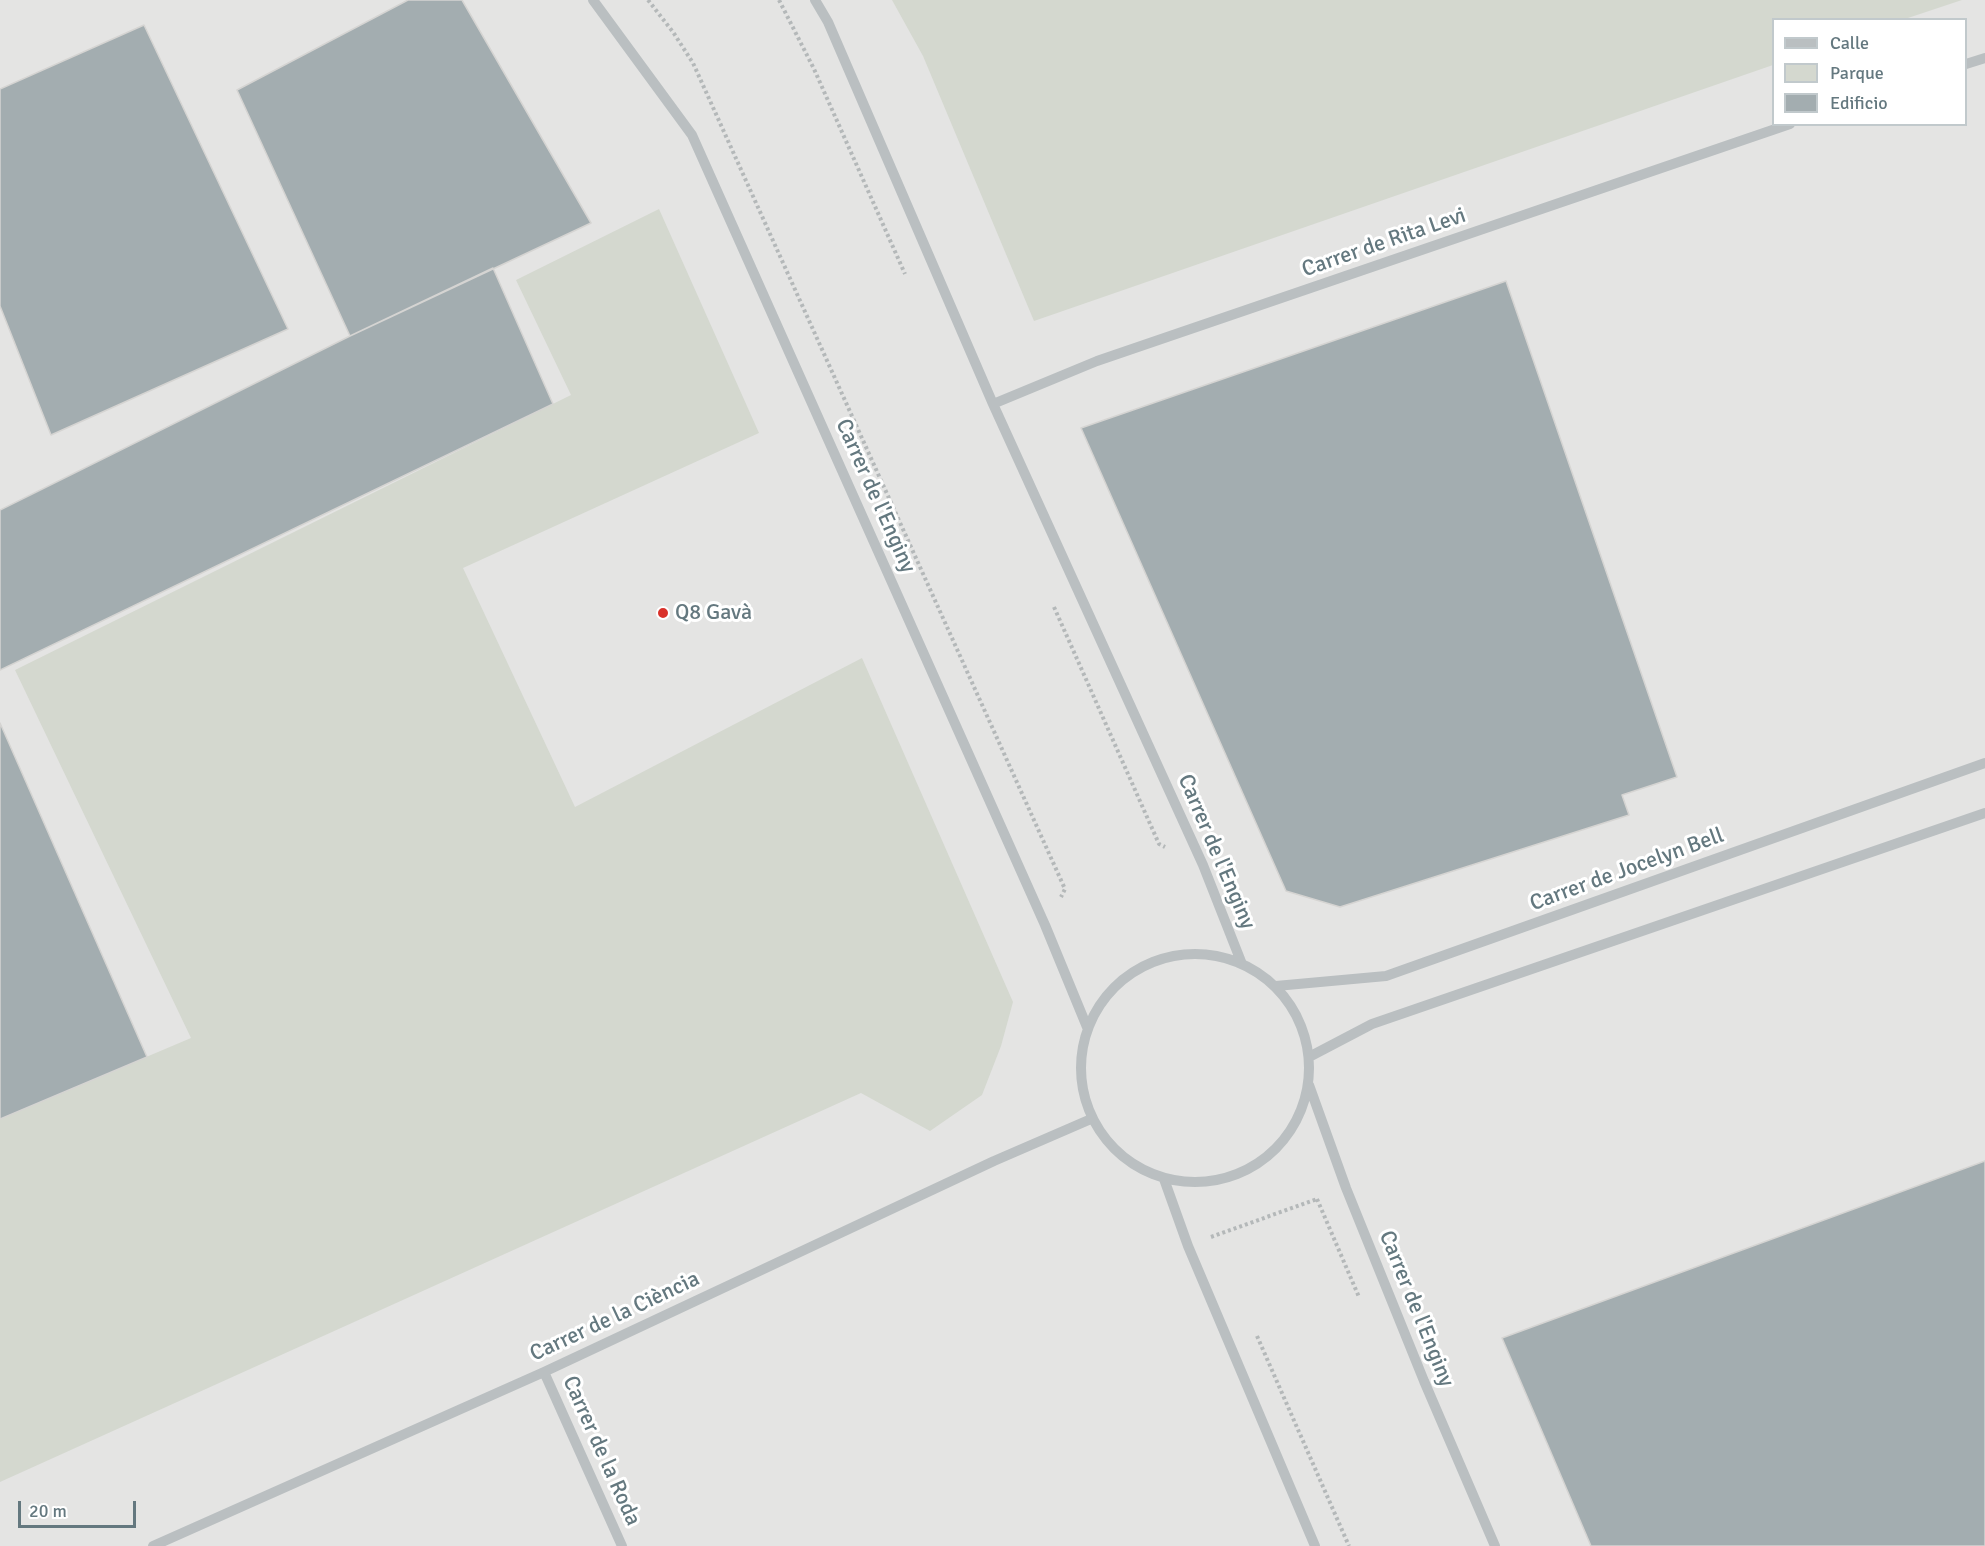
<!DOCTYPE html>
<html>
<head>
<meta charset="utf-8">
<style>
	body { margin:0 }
	#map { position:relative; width:1985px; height:1546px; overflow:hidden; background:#f4f3ef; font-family:Signika,sans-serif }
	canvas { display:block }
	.legend { position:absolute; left:1772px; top:18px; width:195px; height:108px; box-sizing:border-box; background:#fff; border:2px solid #c1c9cc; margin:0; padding:8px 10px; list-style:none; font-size:18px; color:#64787f }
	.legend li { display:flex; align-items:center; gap:12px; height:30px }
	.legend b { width:30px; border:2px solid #c1c9cc }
	.scale { position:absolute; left:18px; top:1501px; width:118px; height:27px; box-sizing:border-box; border:3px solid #64787f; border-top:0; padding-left:8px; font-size:18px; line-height:21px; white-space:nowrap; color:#64787f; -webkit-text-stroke:4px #fff; paint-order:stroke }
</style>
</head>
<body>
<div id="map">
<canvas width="1985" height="1546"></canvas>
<ul class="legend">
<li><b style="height:8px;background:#babfc1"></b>Calle</li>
<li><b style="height:16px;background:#d4d8cf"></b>Parque</li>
<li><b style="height:16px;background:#a3adb0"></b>Edificio</li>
</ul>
<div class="scale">20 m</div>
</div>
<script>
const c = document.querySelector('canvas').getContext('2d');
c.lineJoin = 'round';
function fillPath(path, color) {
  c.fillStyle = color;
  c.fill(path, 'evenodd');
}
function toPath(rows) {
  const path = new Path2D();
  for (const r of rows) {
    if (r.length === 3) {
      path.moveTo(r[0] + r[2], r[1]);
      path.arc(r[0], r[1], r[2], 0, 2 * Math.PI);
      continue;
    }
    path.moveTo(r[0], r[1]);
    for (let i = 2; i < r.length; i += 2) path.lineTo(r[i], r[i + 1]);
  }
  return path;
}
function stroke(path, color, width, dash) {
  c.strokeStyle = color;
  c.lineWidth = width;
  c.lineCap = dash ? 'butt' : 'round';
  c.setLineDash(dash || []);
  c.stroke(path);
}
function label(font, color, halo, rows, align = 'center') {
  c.font = font + ' Signika,sans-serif';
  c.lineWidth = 6;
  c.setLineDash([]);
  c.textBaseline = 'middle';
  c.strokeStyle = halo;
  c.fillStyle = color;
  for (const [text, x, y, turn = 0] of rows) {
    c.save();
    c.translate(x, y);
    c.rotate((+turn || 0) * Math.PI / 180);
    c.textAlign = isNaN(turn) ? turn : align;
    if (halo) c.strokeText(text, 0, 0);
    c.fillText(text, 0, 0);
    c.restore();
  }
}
fillPath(toPath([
	[0,0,1985,0,1985,1546,0,1546],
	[1774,20,1966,20,1966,124,1774,124]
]), '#e4e4e3');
fillPath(toPath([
	[892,0,1962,0,1905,19,1774,20,1773,65,1034,321,923,56],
	[659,209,759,433,463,568,575,807,862,658,1013,1002,1001,1046,982,1095,930,1131,861,1093,0,1482,0,1119,191,1038,15,670,571,395,516,280]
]), '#d4d8cf');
const building = toPath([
	[408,0,462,0,591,223,350,336,237,90,408,0],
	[144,25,288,329,51,435,0,306,0,89,144,25],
	[493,268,553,404,0,670,0,510,350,336,493,268],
	[1506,281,1677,777,1622,795,1629,815,1340,907,1286,891,1081,428,1506,281],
	[0,723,147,1057,0,1119,0,723],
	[1985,1161,1985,1546,1591,1546,1502,1338,1985,1161]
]);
fillPath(building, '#a3adb0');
stroke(building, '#d5d4d2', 1.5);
stroke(toPath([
	[648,0,673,32,693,63,1065,889,1061,897],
	[779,0,814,69,905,274],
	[1054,607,1159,844,1165,847],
	[1317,1199,1359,1297],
	[1211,1237,1317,1199],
	[1257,1336,1349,1546]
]), '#b4b8b9', 4, [3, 3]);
stroke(toPath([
	[593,0,692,135,1045,925,1087,1027],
	[815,0,828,22,993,404,1203,865,1242,964],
	[1966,64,1985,58],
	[993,404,1097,361,1790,124],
	[1195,1068,114],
	[1276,986,1386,976,1985,763],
	[1309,1057,1372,1024,1985,813],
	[1309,1085,1346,1188,1424,1381,1495,1546],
	[1164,1179,1188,1246,1315,1546],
	[544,1372,622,1546],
	[153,1546,544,1372,994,1161,1091,1119]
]), '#babfc1', 10);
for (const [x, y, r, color] of [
	[663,613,6,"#d9312a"]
]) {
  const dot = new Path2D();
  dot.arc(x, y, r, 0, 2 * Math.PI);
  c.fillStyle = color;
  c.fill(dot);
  stroke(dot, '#fff', 2);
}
label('22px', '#64787f', '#fff', [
	["Carrer de Rita Levi",1384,243,-19],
	["Carrer de l'Enginy",875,496,66],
	["Carrer de l'Enginy",1216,852,67],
	["Carrer de Jocelyn Bell",1627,870,-20],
	["Carrer de l'Enginy",1416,1309,68],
	["Carrer de la Ciència",615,1317,-25],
	["Carrer de la Roda",601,1451,66]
]);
label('22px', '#64787f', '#fff', [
	["Q8 Gavà",675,613]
], 'left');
</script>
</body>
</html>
